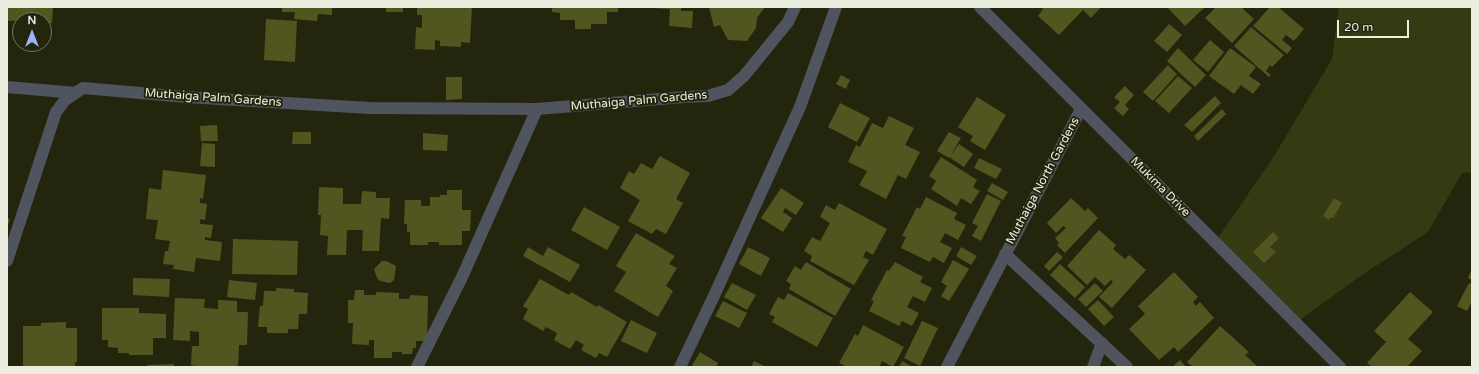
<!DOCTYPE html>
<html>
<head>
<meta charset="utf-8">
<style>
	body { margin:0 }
	#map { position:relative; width:1479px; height:374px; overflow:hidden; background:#23260d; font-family:"Varela Round",sans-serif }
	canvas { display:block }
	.frame { position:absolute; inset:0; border:8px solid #ebedde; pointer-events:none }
	.north { position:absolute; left:12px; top:12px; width:40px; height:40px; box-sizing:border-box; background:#23260d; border:1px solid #737661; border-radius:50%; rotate:0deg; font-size:11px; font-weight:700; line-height:16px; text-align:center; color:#ebedde }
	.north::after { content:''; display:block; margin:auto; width:14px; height:18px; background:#9fb3fd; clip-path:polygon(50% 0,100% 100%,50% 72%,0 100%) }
	.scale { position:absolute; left:1337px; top:20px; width:72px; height:18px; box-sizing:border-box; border:2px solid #ebedde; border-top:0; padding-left:5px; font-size:12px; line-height:14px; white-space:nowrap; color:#ebedde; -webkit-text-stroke:3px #23260d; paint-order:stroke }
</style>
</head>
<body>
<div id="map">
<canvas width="1479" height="374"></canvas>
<div class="frame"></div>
<div class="north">N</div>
<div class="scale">20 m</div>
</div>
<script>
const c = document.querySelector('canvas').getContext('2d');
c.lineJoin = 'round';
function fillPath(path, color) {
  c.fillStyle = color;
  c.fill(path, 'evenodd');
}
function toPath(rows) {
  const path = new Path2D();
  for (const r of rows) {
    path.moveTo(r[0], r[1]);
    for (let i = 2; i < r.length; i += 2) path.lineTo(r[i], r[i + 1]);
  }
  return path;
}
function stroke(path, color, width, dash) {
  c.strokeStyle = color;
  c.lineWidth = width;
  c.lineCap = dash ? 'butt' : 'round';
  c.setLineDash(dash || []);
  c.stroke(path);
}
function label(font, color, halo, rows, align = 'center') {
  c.font = font + ' "Varela Round",sans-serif';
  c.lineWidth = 4;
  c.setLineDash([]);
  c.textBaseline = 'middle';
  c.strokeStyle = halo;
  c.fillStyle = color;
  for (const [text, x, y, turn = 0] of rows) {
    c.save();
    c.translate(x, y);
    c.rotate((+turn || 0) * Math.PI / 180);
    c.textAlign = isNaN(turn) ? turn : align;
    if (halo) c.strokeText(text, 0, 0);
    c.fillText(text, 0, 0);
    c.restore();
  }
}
fillPath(toPath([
	[1339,7,1472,7,1472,172,1462,173,1428,232,1359,277,1301,319,1216,241,1274,156,1332,59]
]), '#363a13');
fillPath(toPath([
	[7,7,53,7,52,23,44,23,44,20,7,21],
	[282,7,332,7,332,15,318,14,317,21,294,19,295,12,282,12],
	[386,7,403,7,403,12,386,12],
	[417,7,472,7,470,43,461,42,461,47,440,46,440,41,435,40,435,50,415,49,416,27,422,28,422,15,417,15],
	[552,7,618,7,618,12,607,12,607,24,591,24,591,29,575,29,575,20,560,20,560,13,552,12],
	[651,7,681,7,681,11,693,11,692,28,669,26,670,9,651,8],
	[709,7,765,7,757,18,756,28,747,41,728,40,720,25,714,27],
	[1041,7,1101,7,1091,18,1083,10,1059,35,1038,16,1043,9],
	[1167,7,1205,7,1185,26],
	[1216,7,1241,7,1254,19,1232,43,1205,18],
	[1270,7,1278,7,1304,29,1294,41,1286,35,1282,40,1292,48,1287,54,1253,26],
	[266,19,297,21,295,62,264,60],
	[1169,24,1182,35,1167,52,1154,41],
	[1251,27,1284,55,1272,67,1270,65,1266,71,1271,75,1269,77,1234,46],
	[1210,40,1224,52,1208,72,1193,60],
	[1178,48,1206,75,1195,87,1167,61],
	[1230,48,1256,67,1249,76,1261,84,1253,94,1241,85,1234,94,1209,76],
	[1168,65,1177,74,1153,101,1143,92],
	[841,75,850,80,846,89,836,84],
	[1178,76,1192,88,1169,113,1155,101],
	[446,77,462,77,462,99,446,100],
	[1125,86,1134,95,1125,105,1129,109,1123,116,1114,108,1120,102,1114,97],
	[1215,96,1221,103,1192,132,1184,125],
	[977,97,1006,115,985,150,970,141,973,136,958,127],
	[840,103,870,118,857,142,828,127],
	[1222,109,1226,114,1198,141,1194,136],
	[889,116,914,128,905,145,920,152,906,179,898,175,886,199,859,185,867,171,848,162,856,145,860,147,872,123,883,128],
	[217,125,218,141,201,141,200,126],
	[293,132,311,132,311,144,292,144],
	[949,132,961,138,951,155,959,144,973,154,964,167,949,157,949,158,937,151],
	[423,133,448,135,447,151,423,150],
	[202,143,215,144,215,167,200,166],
	[660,156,690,173,676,199,683,203,666,234,656,229,652,234,628,221,640,200,620,188,629,171,634,174,641,163,652,169],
	[941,157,977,180,973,187,980,191,971,204,961,198,957,206,931,189,936,181,929,176],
	[979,158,1002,169,996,179,974,168],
	[163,170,206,175,203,199,200,198,200,203,207,204,205,220,200,219,200,224,213,225,211,238,205,237,205,240,222,242,220,261,196,258,194,272,173,269,174,265,163,264,165,251,168,251,170,241,155,239,158,220,146,219,149,188,161,190],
	[992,183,1008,192,1003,200,987,191],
	[319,187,343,188,343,204,361,204,362,191,376,192,376,198,390,198,389,219,381,218,379,251,362,251,363,230,347,230,346,255,327,255,328,236,320,235,321,215,318,215],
	[781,188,804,203,796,215,785,208,783,212,792,218,783,232,761,218],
	[447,190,462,190,462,210,471,210,470,231,462,231,462,245,439,245,439,242,428,242,428,245,410,245,410,232,407,232,407,224,404,224,405,200,421,200,421,206,430,206,430,197,440,197,440,195,447,195],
	[987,194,1001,201,981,241,972,236,978,226,972,223],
	[926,197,957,213,954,219,966,225,958,240,945,233,940,242,952,248,944,263,933,257,930,262,901,248,906,237,902,236,917,207,920,209],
	[1071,198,1085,211,1088,208,1098,218,1065,253,1057,245,1059,243,1055,238,1066,228,1063,226,1056,233,1047,223],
	[1334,198,1342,203,1333,218,1331,217,1329,220,1323,216],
	[839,203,887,229,873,255,866,251,863,257,869,260,854,285,810,261,812,256,804,251,812,237,820,241,830,223,820,217,826,205,835,210],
	[584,207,620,227,607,250,571,230],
	[7,218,10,219,7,228],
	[1099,230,1116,245,1113,249,1125,259,1129,255,1146,270,1112,308,1099,297,1113,282,1111,280,1105,286,1095,277,1087,285,1067,266],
	[1273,232,1279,238,1270,247,1276,252,1264,263,1253,252],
	[636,233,675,256,669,264,677,268,666,286,673,291,658,317,614,291,626,272,616,266],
	[233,239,298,241,297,275,232,274],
	[528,247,543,256,548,247,580,265,570,282,523,256],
	[748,247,770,258,761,276,739,264],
	[961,247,977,256,971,265,956,256],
	[1057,252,1063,257,1049,271,1044,266],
	[953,260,969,269,949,301,941,296,947,286,941,282],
	[382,261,386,261,396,266,394,280,390,283,380,281,377,278,374,269],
	[806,262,851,289,835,316,789,289,791,284,786,281,795,266,801,270],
	[895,262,923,277,920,282,932,288,925,302,913,296,907,307,919,313,912,326,902,321,899,326,869,311,874,301,871,300,887,270,889,271],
	[1060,264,1085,287,1075,298,1050,275],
	[1472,268,1472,280,1468,278],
	[1174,272,1198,297,1193,302,1196,306,1200,302,1214,318,1178,352,1174,347,1159,360,1129,329,1145,314,1138,306],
	[133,278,170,279,169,297,133,295],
	[540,279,569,295,571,292,597,307,598,305,627,322,607,357,599,353,596,358,581,350,584,345,576,340,570,349,554,340,557,333,546,327,543,331,523,319,528,309,523,306],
	[229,280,257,283,255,300,227,297],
	[732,283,756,295,747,310,724,297],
	[1095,283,1103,291,1086,307,1078,299],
	[1469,283,1472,284,1472,301,1467,311,1457,306],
	[276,288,294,289,294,292,308,293,307,314,299,314,298,329,288,329,288,333,267,333,267,327,258,327,260,306,263,306,264,291,276,291],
	[355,290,364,290,364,295,376,295,376,292,399,293,399,299,409,299,410,295,428,296,427,341,416,341,416,348,413,348,412,354,402,354,402,352,392,352,392,358,374,358,374,340,369,340,369,345,352,344,353,323,348,323,348,300,354,300],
	[1410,292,1433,312,1408,339,1422,351,1407,367,1372,367,1367,363,1386,342,1374,331],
	[788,293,833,318,817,347,772,322,775,317,769,314,778,297,784,300],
	[175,298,205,299,204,308,218,309,218,300,237,301,237,312,248,312,247,345,239,345,238,367,195,367,195,366,191,365,192,346,199,346,199,332,190,331,190,341,173,340],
	[1098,300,1114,317,1104,326,1088,309],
	[723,301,747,313,739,328,715,316],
	[102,308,139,308,139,313,166,314,166,338,153,338,153,355,129,355,129,353,118,353,118,348,108,347,108,340,102,340],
	[631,320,657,333,647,353,621,341],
	[922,321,938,328,920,366,904,358],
	[66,322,66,328,77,328,77,362,75,362,75,367,23,367,23,326,41,326,41,323],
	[863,325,904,347,893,367,882,361,879,367,843,367,844,365,839,363,855,334,858,336],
	[1220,326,1249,352,1245,355,1258,367,1193,367,1187,362],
	[700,352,718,363,716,367,691,367],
	[1180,360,1186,367,1172,367],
	[754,361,766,367,751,367],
	[902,361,912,367,899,367],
	[174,364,174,367,147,367,147,365]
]), '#515620');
stroke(toPath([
	[980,7,1340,367],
	[7,87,76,93],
	[1005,254,1127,367],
	[7,261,56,112,65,100,83,88,186,97,370,108,537,109,684,97,708,96,728,90,744,76,788,22,795,7],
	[417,367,462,277,537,109],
	[680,367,713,298,800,107,836,7],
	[947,367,1081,109],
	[1093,367,1102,343]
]), '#50545f', 12);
label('12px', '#ebedde', '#23260d', [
	["Muthaiga Palm Gardens",213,98,4],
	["Muthaiga Palm Gardens",639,101,-5],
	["Muthaiga North Gardens",1043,181,-62],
	["Mukima Drive",1160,187,45]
]);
</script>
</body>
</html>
